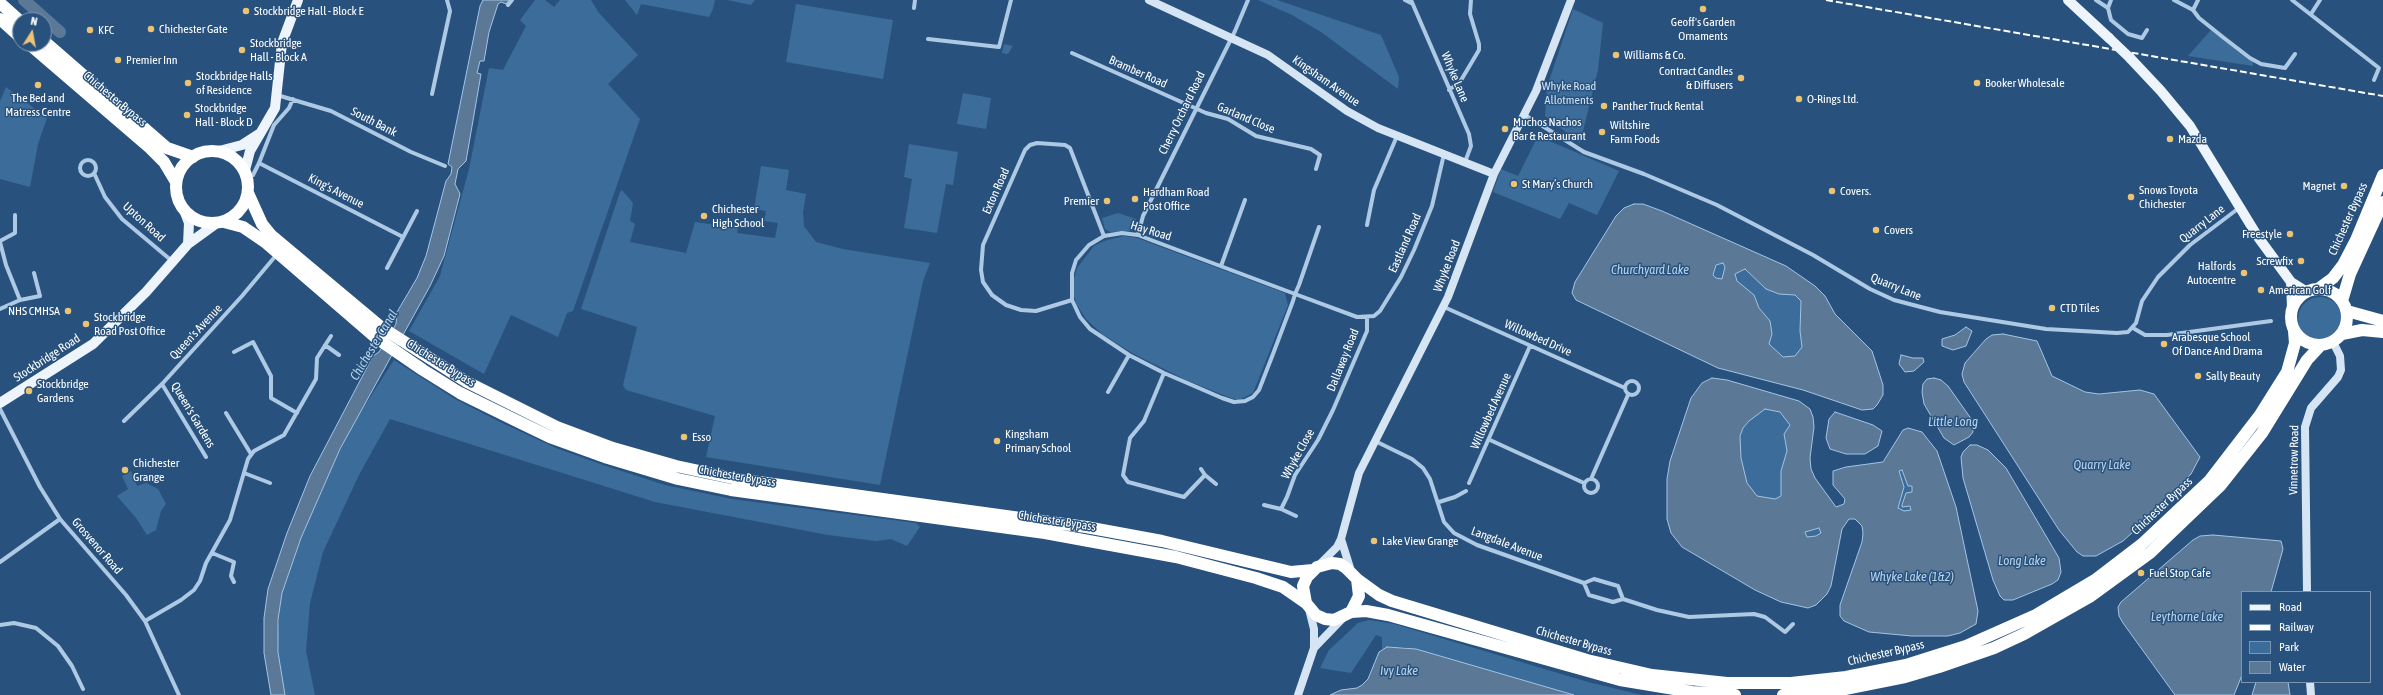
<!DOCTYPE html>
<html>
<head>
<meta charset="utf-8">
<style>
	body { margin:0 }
	#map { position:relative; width:2383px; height:695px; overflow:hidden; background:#28527d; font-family:"Asap Condensed",sans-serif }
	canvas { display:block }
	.legend { position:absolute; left:2241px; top:591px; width:130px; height:92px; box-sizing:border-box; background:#28527d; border:1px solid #7e97b1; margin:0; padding:5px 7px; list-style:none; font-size:12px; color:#fff }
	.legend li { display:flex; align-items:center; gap:8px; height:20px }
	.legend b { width:20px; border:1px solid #7e97b1 }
	.north { position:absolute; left:12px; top:12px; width:40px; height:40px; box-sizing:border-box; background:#28527d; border:1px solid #7e97b1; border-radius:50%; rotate:11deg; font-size:11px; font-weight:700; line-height:16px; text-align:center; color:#fff }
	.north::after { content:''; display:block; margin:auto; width:14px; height:18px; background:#ecc273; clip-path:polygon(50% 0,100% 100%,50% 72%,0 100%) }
</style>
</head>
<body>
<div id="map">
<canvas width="2383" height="695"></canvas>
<ul class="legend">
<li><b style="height:5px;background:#edf4fc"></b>Road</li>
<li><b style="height:5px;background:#fff"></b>Railway</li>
<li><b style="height:11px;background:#3c6c9a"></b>Park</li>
<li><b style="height:11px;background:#5b7997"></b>Water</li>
</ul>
<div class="north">N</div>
</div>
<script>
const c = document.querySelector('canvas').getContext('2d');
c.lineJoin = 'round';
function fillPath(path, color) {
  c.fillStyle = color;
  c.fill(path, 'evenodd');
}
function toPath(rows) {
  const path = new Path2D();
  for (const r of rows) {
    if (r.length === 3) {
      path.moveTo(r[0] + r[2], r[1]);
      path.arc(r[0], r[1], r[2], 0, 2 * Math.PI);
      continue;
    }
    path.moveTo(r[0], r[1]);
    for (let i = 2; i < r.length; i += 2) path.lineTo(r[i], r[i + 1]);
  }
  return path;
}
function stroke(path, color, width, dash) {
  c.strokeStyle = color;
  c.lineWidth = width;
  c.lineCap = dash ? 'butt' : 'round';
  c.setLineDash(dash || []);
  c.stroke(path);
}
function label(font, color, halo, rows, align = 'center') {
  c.font = font + ' "Asap Condensed",sans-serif';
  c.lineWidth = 3;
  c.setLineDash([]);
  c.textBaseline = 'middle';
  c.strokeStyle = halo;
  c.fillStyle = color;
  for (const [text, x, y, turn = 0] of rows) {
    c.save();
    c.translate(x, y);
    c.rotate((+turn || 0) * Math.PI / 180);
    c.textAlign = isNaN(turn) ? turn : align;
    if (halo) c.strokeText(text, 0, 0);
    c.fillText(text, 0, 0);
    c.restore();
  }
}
fillPath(toPath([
	[535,0,545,0,554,7,560,0,591,0,599,13,638,55,608,84,640,119,573,311,567,313,558,337,511,315,484,374,409,331,440,276,469,169,489,68,503,70,526,26,520,20],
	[625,0,715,0,713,9,709,17,641,4,637,15],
	[727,0,755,0,751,5],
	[1258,0,1277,0,1381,35,1399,77,1398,89,1321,32,1292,15],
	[796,4,893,20,883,79,786,62],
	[1573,9,1603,23,1598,70,1580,143,1545,116,1547,87],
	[2211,30,2253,62,2253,66,2188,56],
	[1004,44,1013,46,1008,54,1002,53],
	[6,87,47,118,38,144,30,187,0,179,0,101],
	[963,93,991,98,986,129,957,124],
	[1538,136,1619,171,1597,215,1569,203,1560,219,1493,192,1501,169,1518,176],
	[909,144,958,152,953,185,946,184,937,233,904,228,912,179,904,177],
	[761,166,789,170,786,190,806,194,803,212,804,226,816,242,843,249,930,263,923,281,880,485,706,457,715,416,626,390,623,385,637,327,581,309,620,192,622,190,633,203,630,221,635,224,630,242,686,253,695,222,738,228,737,233,775,238,778,223,764,221,766,211,754,209],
	[1118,213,1136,219,1134,228,1130,231,1110,232,1105,229,1102,218],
	[1124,236,1137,238,1285,293,1288,305,1253,393,1239,400,1231,398,1188,381,1132,353,1102,334,1086,319,1077,305,1073,293,1073,282,1077,268,1094,246,1104,241],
	[1723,263,1725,267,1722,279,1716,278,1713,275,1716,265],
	[1745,269,1766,289,1779,294,1795,295,1801,301,1800,331,1802,347,1796,356,1783,357,1769,344,1772,334,1770,321,1759,308,1754,295,1737,282,1735,274],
	[2320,319,22],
	[394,360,455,399,502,423,556,448,603,465,665,485,732,499,916,523,920,527,907,546,891,539,876,541,828,535,655,502,390,419,359,475,323,552,310,603,306,651,315,695,285,695,280,669,277,636,282,593,301,538,324,482,353,424],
	[1765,409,1780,412,1790,425,1784,438,1787,451,1781,471,1781,496,1775,499,1757,496,1747,483,1741,458,1740,436,1743,428,1749,421],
	[1902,470,1908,486,1912,485,1912,492,1906,493,1902,507,1910,506,1911,510,1904,512,1898,508,1904,487,1899,471],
	[131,471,137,486,146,483,158,489,166,504,161,511,156,530,147,535,136,518,117,496,128,489,122,476],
	[1819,528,1821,533,1816,536,1807,537,1804,532],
	[1369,620,1394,624,1588,682,1642,695,1574,695,1416,649,1403,647,1382,649,1382,637,1376,635,1351,673,1320,668,1329,650,1358,623]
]), '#3c6c9a');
const water = toPath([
	[483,0,509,0,506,4,501,2,498,4,489,32,484,61,480,61,477,73,481,74,466,161,458,169,455,184,460,194,444,256,430,286,340,449,301,538,282,593,278,620,278,652,285,695,271,695,264,653,264,618,268,589,287,533,310,476,373,356,379,352,396,324,397,312,417,278,426,256,446,181,451,174,452,167,448,164,480,6,483,0],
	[1634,204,1643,204,1662,211,1786,266,1815,286,1825,296,1835,314,1872,351,1883,385,1883,395,1877,405,1873,409,1862,410,1803,390,1718,368,1576,300,1572,293,1575,282,1616,216,1624,208,1634,204],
	[1723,263,1725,267,1722,279,1716,278,1713,275,1716,265,1723,263],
	[1745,269,1766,289,1779,294,1795,295,1801,301,1800,331,1802,347,1795,356,1783,357,1769,344,1772,334,1770,321,1759,308,1754,295,1737,281,1735,274,1745,269],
	[1966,327,1972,331,1966,346,1953,350,1942,346,1942,339,1955,335,1966,327],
	[2003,334,2037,341,2052,376,2085,392,2099,394,2140,390,2154,394,2200,457,2191,474,2151,516,2123,541,2096,556,2083,556,2077,552,2059,530,1964,382,1962,374,1965,363,1986,339,1992,335,2003,334],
	[1901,355,1913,358,1923,358,1924,362,1914,371,1905,372,1899,364,1901,355],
	[1712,378,1727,380,1799,401,1810,409,1813,417,1814,427,1810,458,1811,469,1815,478,1836,507,1844,504,1845,499,1833,485,1833,471,1846,467,1883,462,1903,430,1908,428,1922,432,1937,451,1956,507,1978,611,1976,624,1960,633,1948,636,1912,636,1869,632,1844,621,1840,616,1840,605,1862,542,1863,533,1862,526,1855,519,1849,519,1842,529,1831,586,1827,594,1816,605,1808,608,1781,602,1755,590,1682,547,1671,533,1667,519,1667,479,1670,461,1691,398,1702,383,1712,378],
	[1765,409,1780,412,1790,425,1784,434,1787,451,1781,471,1781,496,1775,499,1757,496,1747,483,1741,458,1740,436,1743,428,1749,421,1765,409],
	[1902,470,1908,486,1912,486,1912,492,1906,493,1902,505,1902,507,1910,506,1911,510,1904,511,1898,508,1904,487,1899,471,1902,470],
	[1819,528,1821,533,1816,536,1807,537,1805,532,1819,528],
	[1934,378,1941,380,1948,386,1972,420,1973,432,1969,437,1954,445,1944,438,1924,404,1922,392,1923,384,1927,379,1934,378],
	[1835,412,1873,425,1882,431,1878,446,1865,454,1846,454,1830,449,1826,438,1829,419,1835,412],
	[1970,445,1977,445,1988,450,2006,468,2059,558,2061,572,2058,580,2052,584,2013,600,2004,600,2000,596,1993,580,1963,478,1961,457,1963,452,1970,445],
	[2213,535,2281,541,2283,549,2271,592,2242,592,2242,675,2234,695,2175,695,2123,623,2119,616,2118,607,2121,602,2193,540,2200,536,2213,535],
	[1387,647,1416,649,1574,695,1330,695,1341,690,1357,688,1362,685,1368,679,1379,652,1387,647],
	[2256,682,2288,682,2290,695,2252,695,2256,682]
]);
fillPath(water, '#5b7997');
stroke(water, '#a2c5e5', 1);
stroke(toPath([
	[24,0,60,32]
]), '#5b7997', 12);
stroke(toPath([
	[1405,0,1411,3],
	[1411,0,1469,134,1471,146,1465,162],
	[2096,0,2108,8,2111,0],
	[2174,0,2193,10,2199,18,2224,38,2250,58,2261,64,2285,68,2295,54],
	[2292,0,2379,68,2374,80],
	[508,5,512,0],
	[914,8,915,0],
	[2108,8,2111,20,2128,34,2142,38,2147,30],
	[2193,10,2198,0],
	[2311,14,2320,0],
	[928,39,999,47,1011,0],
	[1072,53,1206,113,1228,119,1256,136,1311,149,1320,155,1316,169],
	[1449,90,1460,82,1479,50,1479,44,1470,14,1471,0],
	[432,94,450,11,447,0],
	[277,95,331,111,411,152,445,166],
	[1525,115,1584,152,1644,174,1717,205,1813,255,1870,289,1894,300,1940,312,2046,329,2117,333,2128,332,2136,323,2142,301,2158,277,2190,245,2239,208],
	[88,168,8],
	[259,163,403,237],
	[94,173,105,197,122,219,172,261],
	[253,175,259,163,274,125,289,108,293,99],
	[1367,225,1374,190,1397,136],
	[1319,227,1299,285,1295,294,1293,301,1273,354,1259,390,1253,397,1245,401,1234,402,1222,398,1164,373,1129,355,1090,329,1080,317,1072,300,1072,273,1076,260,1089,245,1104,236,1122,233,1138,235,1151,240,1295,294,1357,317,1374,316,1380,311,1401,277,1414,250,1432,206,1444,154],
	[1138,235,1143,216,1235,31,1248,0],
	[0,241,15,233,15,215],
	[0,242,6,265,20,300,0,309],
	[1221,266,1245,200],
	[387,268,417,211],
	[20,300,40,296,34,273],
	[1072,300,1036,311,1021,310,1006,305,992,295,983,282,981,270,983,245,1025,150,1030,145,1037,143,1065,145,1070,148,1104,236],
	[1444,307,1625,388],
	[2133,328,2145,335,2167,335,2271,321],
	[325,345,339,355],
	[234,352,253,342,271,376,271,398,297,413],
	[1164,373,1144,421,1130,438,1123,475,1128,482,1184,497,1205,475,1216,484],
	[1632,388,7],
	[162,384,206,457],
	[1108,392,1129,355],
	[0,409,40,487,60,519,126,595,145,621,179,695],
	[226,413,251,454],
	[124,421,162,384,242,296,278,253],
	[1490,440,1584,483],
	[1375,441,1412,459,1423,468,1430,479,1444,522,1454,533,1477,545,1584,583,1594,579,1618,586,1623,599,1657,610,1689,617,1754,614,1765,617,1785,632,1793,624],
	[1201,469,1205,475],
	[244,473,270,483],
	[1591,486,7],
	[1591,479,1628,395],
	[1469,483,1530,346],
	[1439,502,1455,497,1466,491],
	[1264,505,1281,509,1287,497,1295,475,1318,440,1333,410,1367,331,1367,317],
	[1281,509,1296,516],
	[212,553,234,562,231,576,234,582],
	[0,562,60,519],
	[1584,583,1589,595,1613,602,1623,599],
	[145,621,181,600,194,590,200,581,206,563,230,520,248,459,254,451,284,435,316,379,317,358,331,336],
	[0,625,14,623,36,628,58,646,72,666,83,689]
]), '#adc9e4', 4);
stroke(toPath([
	[1149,0,1268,55,1347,111,1378,128,1494,174],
	[1341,539,1351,571],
	[1319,565,1337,547,1341,539,1359,473,1448,297,1494,174,1536,91,1571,0],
	[2307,592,2305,427,2311,408,2338,377,2341,370,2340,356,2333,342],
	[1314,648,1343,618],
	[2310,682,2311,695],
	[1298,695,1314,648,1314,629,1309,609]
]), '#d6e5f4', 8);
stroke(toPath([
	[2068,0,2109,38],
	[2130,58,2161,91,2190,126,2258,237,2291,282,2307,292],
	[219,151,242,145,259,134],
	[245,170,250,151,275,108,282,43,298,0],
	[184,210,189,223,188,244],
	[2291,282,2292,308],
	[0,403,93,344,146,292,188,244,217,223]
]), '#edf4fc', 10);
stroke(toPath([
	[0,3,20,21],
	[0,19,20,37],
	[44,41,167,148,193,157],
	[29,44,150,148,164,162,176,182],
	[212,187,36],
	[248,193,262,224,271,235,381,327,467,382,557,427,613,448,676,466,737,479,1086,527,1162,541,1291,572,1313,570],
	[224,222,243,227,265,242,375,337,423,370,460,393,519,422,550,437,608,458,678,479,731,490,1045,533,1176,557,1256,578,1283,587,1306,603,1316,615,1325,619,1334,620,1351,612,1359,596,1357,579,1346,568,1340,564,1332,563,1317,567,1307,577,1303,586,1306,603],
	[2319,317,28],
	[2318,289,2333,278,2343,265,2356,240,2383,175],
	[2342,301,2350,274,2383,202],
	[2347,311,2383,321],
	[2342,334,2362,330,2383,332],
	[1357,579,1379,595,1392,601,1587,660,1652,675,1727,683,1791,683,1846,677,1906,665,1966,646,2036,615,2095,580,2142,544,2210,480,2260,415,2287,372,2295,343,2294,331],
	[1351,612,1366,611,1388,615,1620,680,1692,692,1735,695],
	[1783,695,1845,689,1905,677,1939,667,1994,648,2024,634,2091,596,2150,553,2220,486,2262,433,2307,360,2320,346]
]), '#fff', 12);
stroke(toPath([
	[1826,0,2383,96]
]), '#fff', 2, [7, 3]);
stroke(toPath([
	[2109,38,2130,58]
]), '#edf4fc', 10);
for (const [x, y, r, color] of [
	[1703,9,4,"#ecc273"],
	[246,11,4,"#ecc273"],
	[151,29,4,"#ecc273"],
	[90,30,4,"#ecc273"],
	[242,50,4,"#ecc273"],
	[1616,55,4,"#ecc273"],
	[118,60,4,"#ecc273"],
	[1741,78,4,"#ecc273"],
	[188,83,4,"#ecc273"],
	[1977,83,4,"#ecc273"],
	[38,85,4,"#ecc273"],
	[1799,99,4,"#ecc273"],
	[1604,106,4,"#ecc273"],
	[187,115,4,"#ecc273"],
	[1505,129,4,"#ecc273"],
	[1602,132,4,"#ecc273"],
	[2170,139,4,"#ecc273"],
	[1514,184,4,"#ecc273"],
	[2344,186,4,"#ecc273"],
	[1832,191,4,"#ecc273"],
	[2131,197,4,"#ecc273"],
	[1135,199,4,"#ecc273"],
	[1107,201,4,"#ecc273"],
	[704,216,4,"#ecc273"],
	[1876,230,4,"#ecc273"],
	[2290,234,4,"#ecc273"],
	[2301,261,4,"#ecc273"],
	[2244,273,4,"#ecc273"],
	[2261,290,4,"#ecc273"],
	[2052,308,4,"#ecc273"],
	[68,311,4,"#ecc273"],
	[86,324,4,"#ecc273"],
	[2164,344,4,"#ecc273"],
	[2198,376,4,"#ecc273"],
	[29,391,4,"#ecc273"],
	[684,437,4,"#ecc273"],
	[997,441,4,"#ecc273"],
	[125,470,4,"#ecc273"],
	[1374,541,4,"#ecc273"],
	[2141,573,4,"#ecc273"]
]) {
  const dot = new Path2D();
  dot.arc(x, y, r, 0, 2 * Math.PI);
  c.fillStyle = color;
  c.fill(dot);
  stroke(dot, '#28527d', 1.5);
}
label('12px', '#fff', '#28527d', [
	["Stockbridge Hall - Block E",254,11],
	["Geoff's Garden",1703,22,"center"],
	["Ornaments",1703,36,"center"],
	["Chichester Gate",159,29],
	["KFC",98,30],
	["Stockbridge",250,43],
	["Hall - Block A",250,57],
	["Williams & Co.",1624,55],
	["Premier Inn",126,60],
	["Contract Candles",1733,71,"right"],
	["& Diffusers",1733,85,"right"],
	["Stockbridge Halls",196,76],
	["of Residence",196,90],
	["Booker Wholesale",1985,83],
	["The Bed and",38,98,"center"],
	["Matress Centre",38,112,"center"],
	["O-Rings Ltd.",1807,99],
	["Panther Truck Rental",1612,106],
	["Stockbridge",195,108],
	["Hall - Block D",195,122],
	["Muchos Nachos",1513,122],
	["Bar & Restaurant",1513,136],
	["Wiltshire",1610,125],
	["Farm Foods",1610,139],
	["Mazda",2178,139],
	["St Mary’s Church",1522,184],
	["Magnet",2336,186,"right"],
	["Snows Toyota",2139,190],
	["Chichester",2139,204],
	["Covers.",1840,191],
	["Hardham Road",1143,192],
	["Post Office",1143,206],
	["Premier",1099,201,"right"],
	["Chichester",712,209],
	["High School",712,223],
	["Covers",1884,230],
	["Freestyle",2282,234,"right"],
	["Screwfix",2293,261,"right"],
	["Halfords",2236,266,"right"],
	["Autocentre",2236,280,"right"],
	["American Golf",2269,290],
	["CTD Tiles",2060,308],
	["NHS CMHSA",60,311,"right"],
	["Stockbridge",94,317],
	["Road Post Office",94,331],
	["Arabesque School",2172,337],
	["Of Dance And Drama",2172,351],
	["Sally Beauty",2206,376],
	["Stockbridge",37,384],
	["Gardens",37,398],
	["Kingsham",1005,434],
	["Primary School",1005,448],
	["Esso",692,437],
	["Chichester",133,463],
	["Grange",133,477],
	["Lake View Grange",1382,541],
	["Fuel Stop Cafe",2149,573]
], 'left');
label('12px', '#fff', '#28527d', [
	["Bramber Road",1138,72,24],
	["Whyke Lane",1455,77,67],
	["Kingsham Avenue",1326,81,35],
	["Chichester Bypass",115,99,40],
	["Cherry Orchard Road",1182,113,-64],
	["Garland Close",1246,118,23],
	["South Bank",374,122,27],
	["King's Avenue",336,191,27],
	["Exton Road",996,191,-66],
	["Chichester Bypass",2348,219,-66],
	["Upton Road",144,222,42],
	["Quarry Lane",2202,224,-38],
	["Hay Road",1151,231,17],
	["Eastland Road",1405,243,-66],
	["Whyke Road",1447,266,-69],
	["Quarry Lane",1896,287,22],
	["Queen's Avenue",196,332,-47],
	["Willowbed Drive",1538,338,24],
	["Stockbridge Road",47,358,-33],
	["Dallaway Road",1343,360,-68],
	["Chichester Bypass",441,363,32],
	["Willowbed Avenue",1491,411,-66],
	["Queen's Gardens",193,415,59],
	["Whyke Close",1298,454,-61],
	["Vinnetrow Road",2294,460,-89],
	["Chichester Bypass",737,476,10],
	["Chichester Bypass",2162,506,-43],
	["Chichester Bypass",1057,521,9],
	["Langdale Avenue",1507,544,21],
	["Grosvenor Road",97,546,49],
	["Chichester Bypass",1574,641,16],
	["Chichester Bypass",1886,653,-13]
]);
label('12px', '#d0e2f4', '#28527d', [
	["Whyke Road",1569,86],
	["Allotments",1569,100]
]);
label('italic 13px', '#b8d3ec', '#28527d', [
	["Churchyard Lake",1650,270],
	["Chichester Canal",374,345,-59],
	["Little Long",1953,422],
	["Quarry Lake",2102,465],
	["Long Lake",2022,561],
	["Whyke Lake (1&2)",1912,577],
	["Leythorne Lake",2187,617],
	["Ivy Lake",1399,671]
]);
</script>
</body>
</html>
